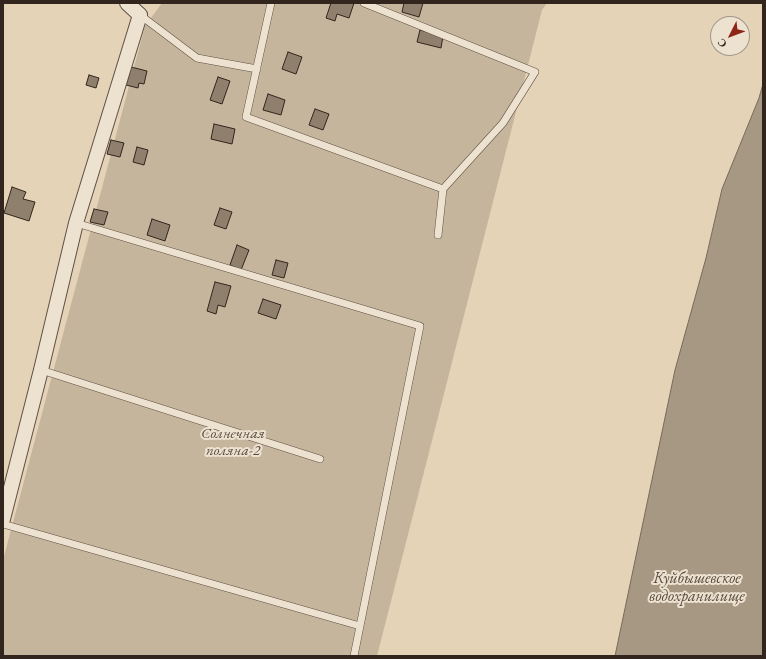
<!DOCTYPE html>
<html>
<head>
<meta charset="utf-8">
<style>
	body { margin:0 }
	#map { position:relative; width:766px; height:659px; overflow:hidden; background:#e4d3b7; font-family:"EB Garamond",serif }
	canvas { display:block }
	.frame { position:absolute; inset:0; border:4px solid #32251d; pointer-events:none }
	.north { position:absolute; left:710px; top:16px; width:40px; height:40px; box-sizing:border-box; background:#ede2d0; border:1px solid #a29688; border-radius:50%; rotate:228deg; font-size:11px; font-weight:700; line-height:16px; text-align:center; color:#32251d }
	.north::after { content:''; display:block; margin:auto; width:14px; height:18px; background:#8f2418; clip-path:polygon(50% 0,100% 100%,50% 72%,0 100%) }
</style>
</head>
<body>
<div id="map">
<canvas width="766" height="659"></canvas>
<div class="frame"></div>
<div class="north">С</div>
</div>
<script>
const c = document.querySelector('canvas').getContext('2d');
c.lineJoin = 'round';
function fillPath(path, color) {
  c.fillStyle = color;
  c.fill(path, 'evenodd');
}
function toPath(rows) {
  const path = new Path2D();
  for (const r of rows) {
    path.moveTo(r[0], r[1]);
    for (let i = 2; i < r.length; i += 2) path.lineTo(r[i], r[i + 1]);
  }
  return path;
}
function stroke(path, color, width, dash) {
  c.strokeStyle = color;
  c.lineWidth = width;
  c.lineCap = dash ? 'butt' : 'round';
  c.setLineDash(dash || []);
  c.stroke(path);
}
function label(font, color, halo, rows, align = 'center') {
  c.font = font + ' "EB Garamond",serif';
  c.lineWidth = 4;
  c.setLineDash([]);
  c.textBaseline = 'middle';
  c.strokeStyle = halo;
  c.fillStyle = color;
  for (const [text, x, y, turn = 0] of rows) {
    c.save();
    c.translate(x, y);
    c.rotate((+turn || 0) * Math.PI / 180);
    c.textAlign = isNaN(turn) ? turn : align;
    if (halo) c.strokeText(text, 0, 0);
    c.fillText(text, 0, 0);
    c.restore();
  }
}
fillPath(toPath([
	[162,3,547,3,542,10,377,656,3,656,3,560,145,26]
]), '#c6b59d');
const water = toPath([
	[763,84,763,656,615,656,675,370,706,258,722,189,759,98,763,84]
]);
fillPath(water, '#a79883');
stroke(water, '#786a5a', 1);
const building = toPath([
	[331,3,354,3,349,18,337,14,335,21,326,18,331,3],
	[404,3,423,3,419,17,402,12,404,3],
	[420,30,443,36,441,48,417,42,420,30],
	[288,52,302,57,296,74,282,69,288,52],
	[131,67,147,71,144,84,139,83,138,88,126,85,131,67],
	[89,75,99,78,96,88,86,85,89,75],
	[218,77,230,81,222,104,210,100,218,77],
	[268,94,285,100,281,115,263,110,268,94],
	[315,109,329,114,323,130,309,125,315,109],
	[214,124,235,129,232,144,211,139,214,124],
	[111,140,124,143,120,157,107,154,111,140],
	[137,147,148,150,144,165,133,162,137,147],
	[12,187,26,192,23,199,35,202,29,221,4,213,12,187],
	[220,208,232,212,226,229,214,225,220,208],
	[94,209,108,212,104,225,90,222,94,209],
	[152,219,170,225,165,241,147,235,152,219],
	[237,245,249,250,241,270,230,265,237,245],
	[276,260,288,263,284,278,272,275,276,260],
	[215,282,231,286,225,307,218,305,216,314,207,311,215,282],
	[263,299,281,305,276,319,258,313,263,299]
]);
fillPath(building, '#8f7f6d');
stroke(building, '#32251d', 1);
const service = toPath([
	[271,3,246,117,443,189],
	[364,3,535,72,503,123,443,189,438,235],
	[140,15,197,58,257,69],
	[76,223,420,326,354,656],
	[41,370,320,459],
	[3,524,360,626]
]);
const minor = toPath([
	[3,519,41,370,76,223,140,15,127,3]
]);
stroke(service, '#5e5044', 8);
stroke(minor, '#5e5044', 16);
stroke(service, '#ede2d0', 7);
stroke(minor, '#ede2d0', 14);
label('italic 15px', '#57493d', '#ede2d0', [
	["Солнечная",233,434],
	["поляна-2",233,451]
]);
label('italic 16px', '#55483c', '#ede2d0', [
	["Куйбышевское",697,579],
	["водохранилище",697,597]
]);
</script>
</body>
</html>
